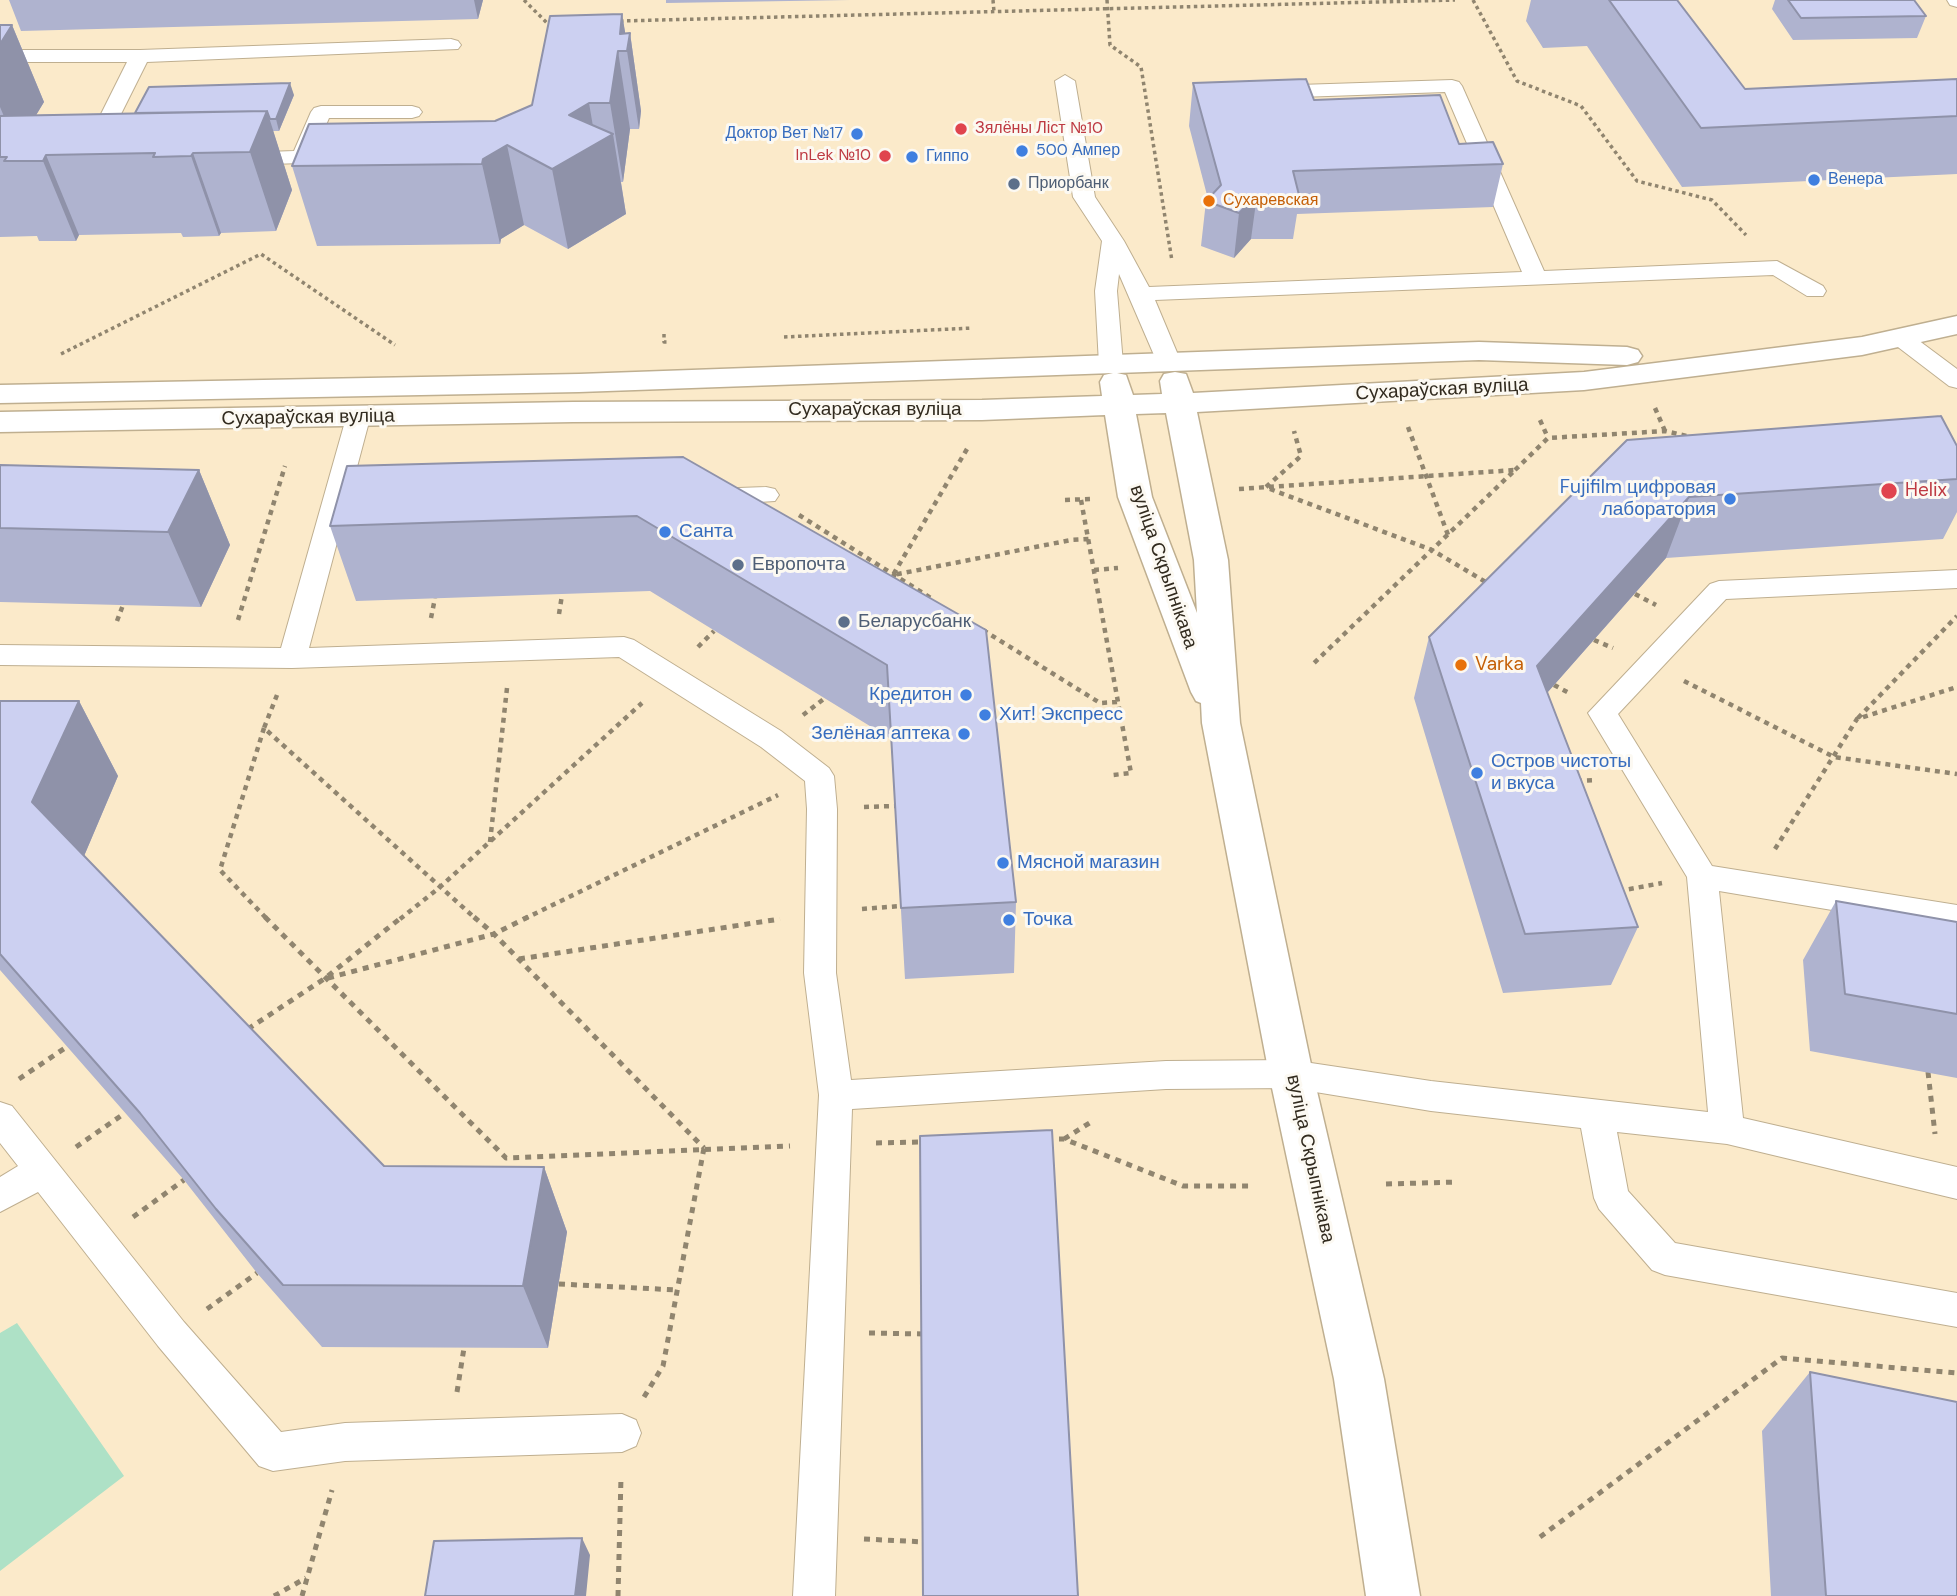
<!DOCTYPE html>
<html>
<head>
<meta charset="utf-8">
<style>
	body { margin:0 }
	canvas { display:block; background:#fbeaca }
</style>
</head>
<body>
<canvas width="1957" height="1596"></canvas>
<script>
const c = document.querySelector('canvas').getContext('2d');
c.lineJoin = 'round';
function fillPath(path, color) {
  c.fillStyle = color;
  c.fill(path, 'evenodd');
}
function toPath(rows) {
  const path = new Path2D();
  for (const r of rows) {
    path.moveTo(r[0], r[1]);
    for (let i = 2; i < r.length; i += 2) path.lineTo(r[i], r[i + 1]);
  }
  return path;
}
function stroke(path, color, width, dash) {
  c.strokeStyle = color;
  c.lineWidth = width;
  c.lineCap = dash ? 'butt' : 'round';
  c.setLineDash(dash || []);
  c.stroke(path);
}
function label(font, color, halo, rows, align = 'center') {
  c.font = font + ' "DM Sans",sans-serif';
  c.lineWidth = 6;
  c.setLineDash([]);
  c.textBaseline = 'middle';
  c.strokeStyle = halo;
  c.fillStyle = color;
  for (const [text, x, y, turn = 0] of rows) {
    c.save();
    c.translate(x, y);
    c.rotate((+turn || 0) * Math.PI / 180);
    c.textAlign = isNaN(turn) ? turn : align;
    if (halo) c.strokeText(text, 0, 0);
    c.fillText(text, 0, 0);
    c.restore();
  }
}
fillPath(toPath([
	[17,1323,124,1476,0,1571,0,1333]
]), '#aee1c6');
const lane = toPath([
	[1947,0,1957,0,1957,7,1950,5,1947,0],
	[451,39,458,41,461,45,458,49,147,62,103,150,100,154,93,156,86,154,83,150,127,62,0,62,0,50,140,50,451,39],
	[1065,75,1075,81,1095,197,1124,241,1149,287,1522,272,1445,92,1299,97,1292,95,1289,91,1292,87,1299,85,1452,80,1459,82,1462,86,1544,271,1777,261,1823,286,1826,291,1823,296,1807,296,1773,275,1155,300,1181,362,1177,367,1169,369,1161,367,1157,362,1119,274,1117,291,1123,364,1119,369,1103,369,1099,364,1095,291,1102,241,1073,197,1055,81,1065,75],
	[321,106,412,106,419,108,422,112,419,116,412,118,329,118,314,153,341,159,344,163,341,167,334,169,302,163,240,165,233,163,230,159,233,155,240,153,294,151,311,112,314,108,321,106],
	[1902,332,1910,334,1957,369,1957,388,1949,386,1894,344,1890,339,1894,334,1902,332],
	[358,410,367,413,370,418,309,648,624,637,634,640,781,731,829,768,834,776,837,809,836,973,851,1080,1166,1061,1291,1060,1431,1081,1708,1112,1687,877,1588,713,1710,584,1719,581,1957,570,1957,588,1726,599,1618,714,1712,866,1957,905,1957,931,1719,891,1743,1118,1957,1167,1957,1199,1727,1144,1617,1132,1628,1191,1675,1243,1957,1293,1957,1327,1665,1275,1652,1270,1599,1209,1594,1198,1581,1128,1431,1111,1291,1088,1166,1089,852,1109,835,1596,793,1596,819,1095,804,973,807,809,805,781,761,747,619,657,292,668,0,665,0,645,281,648,346,418,349,413,358,410],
	[766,487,775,489,779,495,775,501,711,505,702,503,698,497,702,491,711,489,766,487],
	[0,1102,12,1106,184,1322,281,1432,345,1423,622,1414,636,1420,641,1433,636,1446,622,1452,345,1461,273,1471,259,1466,158,1346,38,1192,0,1212,0,1177,18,1166,0,1143,0,1102]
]);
const secondary = toPath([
	[1957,316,1957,334,1862,355,1584,390,1197,412,1228,560,1240,723,1313,1074,1384,1379,1420,1596,1366,1596,1334,1379,1269,1074,1202,723,1201,703,1196,701,1191,692,1118,497,1105,415,982,420,573,422,0,432,0,412,573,402,982,400,1102,396,1100,382,1104,375,1113,373,579,392,0,403,0,385,579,374,1479,342,1627,347,1638,350,1642,356,1638,362,1627,365,1479,360,1117,373,1126,375,1133,395,1162,394,1160,381,1164,374,1175,372,1186,374,1193,393,1584,372,1862,337,1957,316],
	[1166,413,1194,560,1197,613,1152,497,1136,414,1166,413]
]);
stroke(lane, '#bfaf90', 2);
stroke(secondary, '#bfaf90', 3);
stroke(toPath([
	[524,0,547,23,552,23],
	[993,0,994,12],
	[1107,0,1110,45,1141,67,1172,261],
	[1473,0,1517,81,1581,106,1637,181,1712,200,1746,235],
	[620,21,1455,0],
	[664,334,664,342,667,342],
	[784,337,972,328],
	[61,354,261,254,395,345]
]), '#90856f', 3.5, [3.5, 3.5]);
stroke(toPath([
	[1655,408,1665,431],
	[1540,420,1548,438],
	[1408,427,1448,535],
	[967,449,893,575,1071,540,1089,539],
	[1515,470,1548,438,1665,431,1687,436],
	[1266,487,1301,456,1294,431],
	[1239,489,1515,470,1314,663],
	[1270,489,1432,550,1489,584],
	[1065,500,1091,499],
	[1081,500,1131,773,1113,775],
	[799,515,934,600],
	[1094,570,1118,568],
	[1635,594,1656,605],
	[559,614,562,595],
	[431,618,435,598],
	[238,620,285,466],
	[117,621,123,605],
	[983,630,1100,703,1118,702],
	[1594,640,1613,648],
	[698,647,714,631],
	[1684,681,1834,757,1957,774],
	[1554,685,1569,693],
	[277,695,264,728,476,919],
	[803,715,825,698],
	[1858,718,1957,616],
	[264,728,220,870,267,919],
	[1577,781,1597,780],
	[864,807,895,806],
	[490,842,507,688],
	[1775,849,1857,719,1957,687],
	[1619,891,1662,883],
	[862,909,900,906],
	[400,919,439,888,642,703],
	[524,919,778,795]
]), '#90856f', 4.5, [5, 5]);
stroke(toPath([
	[265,917,506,1158,790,1146],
	[474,917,494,934,704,1148],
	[519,959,780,919],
	[328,978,494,934,528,917],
	[248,1029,324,979,402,917],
	[1928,1072,1935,1134],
	[19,1079,68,1046],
	[1047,1139,1064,1139,1183,1186,1249,1186],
	[1064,1139,1091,1122],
	[876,1143,923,1142],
	[76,1147,125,1113],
	[1386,1184,1457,1182],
	[133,1217,184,1180],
	[559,1284,678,1290],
	[207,1309,257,1273],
	[869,1333,925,1334],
	[457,1392,464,1348],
	[644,1397,663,1366,704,1148],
	[1540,1537,1782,1358,1957,1373],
	[864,1539,925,1542],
	[274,1596,306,1578],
	[302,1596,332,1490],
	[618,1596,621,1477]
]), '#90856f', 5, [6, 6]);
fillPath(lane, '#fff');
fillPath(secondary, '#fff');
fillPath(toPath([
	[9,0,483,0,478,19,21,31],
	[666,0,850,0,666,3],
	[1531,0,1677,0,1745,89,1957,79,1957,174,1682,187,1587,46,1543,48,1526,21],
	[1775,0,1914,0,1926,16,1917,38,1793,40,1772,9],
	[622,14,625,33,630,33,641,111,639,129,630,129,623,182,621,182,626,214,568,249,524,225,501,239,500,244,317,246,292,166,495,121,532,105],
	[0,25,12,25,44,102,36,115,135,113,294,95,279,131,273,131,292,190,276,231,221,233,219,236,183,237,181,233,79,235,76,241,39,241,37,236,0,237],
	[1193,83,1314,100,1459,144,1503,164,1493,207,1297,214,1293,239,1251,239,1234,258,1201,246,1206,201,1208,199,1189,126],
	[1627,440,1957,446,1957,512,1943,539,1666,558,1547,693,1638,927,1611,985,1503,993,1414,698,1429,637],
	[683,457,986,630,1016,902,1014,973,905,979,891,739,650,591,356,601,330,526],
	[0,465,199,470,230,545,201,607,0,602],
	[0,701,79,701,118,776,84,856,384,1166,544,1167,567,1232,548,1348,322,1347,257,1273,184,1180,0,970],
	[1836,901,1957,922,1957,1078,1810,1051,1803,960],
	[1810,1372,1957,1596,1771,1596,1762,1431]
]), '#afb3cf');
fillPath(toPath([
	[474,0,483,0,478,19],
	[622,14,628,49,630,33,641,111,639,129,627,51,620,34],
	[12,25,44,102,29,127,20,154,0,107,0,44],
	[618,51,630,129,623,182,610,103],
	[290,83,294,95,279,131,276,119],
	[589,103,596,144,613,134,626,214,568,249,552,169,569,115],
	[267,111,292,190,276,231,250,152],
	[507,145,524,225,501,239,500,244,482,164,483,159],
	[193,153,221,233,219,236,191,156],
	[46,155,79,235,76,241,43,161],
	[1257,195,1251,239,1234,258,1239,213],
	[199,470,230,545,201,607,168,532],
	[1689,497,1666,558,1517,727,1537,666],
	[79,701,118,776,76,875,32,802],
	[544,1167,567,1232,548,1348,523,1286],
	[582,1538,590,1555,586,1596,575,1596]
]), '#8f92a9');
const building = toPath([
	[1609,0,1677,0,1745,89,1957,79,1957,116,1701,128,1609,0],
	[1788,0,1914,0,1926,16,1801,18,1788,0],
	[622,14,620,34,630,33,627,51,618,51,610,103,589,103,569,115,613,134,552,169,507,145,483,159,482,164,292,166,309,124,495,121,532,105,550,16,622,14],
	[0,25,12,25,0,44,0,25],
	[1306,79,1314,100,1440,95,1459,144,1493,142,1503,164,1293,171,1299,195,1257,195,1239,213,1206,201,1221,185,1193,83,1306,79],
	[290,83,276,119,270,119,267,111,135,113,149,87,290,83],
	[267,111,250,152,193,153,191,156,153,157,155,153,46,155,43,161,4,161,7,157,0,157,0,116,267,111],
	[1941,416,1957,446,1957,479,1689,497,1537,666,1638,927,1525,934,1429,637,1627,440,1941,416],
	[683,457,986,630,1016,902,901,908,887,665,637,516,330,526,347,466,683,457],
	[0,465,199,470,168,532,0,528,0,465],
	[0,701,79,701,32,802,384,1166,544,1167,523,1286,283,1285,216,1209,140,1113,0,954,0,701],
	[1836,901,1957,922,1957,1014,1845,994,1836,901],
	[1052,1130,1078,1596,923,1596,920,1136,1052,1130],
	[1810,1372,1957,1402,1957,1596,1826,1596,1810,1372],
	[582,1538,575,1596,425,1596,434,1541,582,1538]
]);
fillPath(building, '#ccd0f1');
stroke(building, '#8f92a9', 2);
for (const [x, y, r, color] of [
	[961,129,7,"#e0444e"],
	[857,134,7,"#3f7fe0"],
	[1022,151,7,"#3f7fe0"],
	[885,156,7,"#e0444e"],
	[912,157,7,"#3f7fe0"],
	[1814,180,7,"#3f7fe0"],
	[1014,184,7,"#5c6f8a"],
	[1209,201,7,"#e8710a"],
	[1889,491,9,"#e0444e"],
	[1730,499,7,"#3f7fe0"],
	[665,532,7,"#3f7fe0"],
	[738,565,7,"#5c6f8a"],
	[844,622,7,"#5c6f8a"],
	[1461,665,7,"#e8710a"],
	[966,695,7,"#3f7fe0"],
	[985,715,7,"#3f7fe0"],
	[964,734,7,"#3f7fe0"],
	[1477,773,7,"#3f7fe0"],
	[1003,863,7,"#3f7fe0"],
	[1009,920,7,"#3f7fe0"]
]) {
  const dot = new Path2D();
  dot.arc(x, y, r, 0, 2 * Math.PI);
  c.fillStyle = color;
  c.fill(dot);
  stroke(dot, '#fcf9f2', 2.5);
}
label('16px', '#be3a42', '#fcf9f2', [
	["Зялёны Ліст №10",975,129],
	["InLek №10",871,156,"right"]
], 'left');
label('16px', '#366cbe', '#fcf9f2', [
	["Доктор Вет №17",843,134,"right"],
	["500 Ампер",1036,151],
	["Гиппо",926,157],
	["Венера",1828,180]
], 'left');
label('16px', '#4e5e75', '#fcf9f2', [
	["Приорбанк",1028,184]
], 'left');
label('16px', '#c56008', '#fcf9f2', [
	["Сухаревская",1223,201]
], 'left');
label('19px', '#322b1f', '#fcf9f2', [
	["Сухараўская вуліца",1442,390,-3],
	["Сухараўская вуліца",875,410],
	["Сухараўская вуліца",308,418,-1],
	["вуліца Скрыпнікава",1163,567,71],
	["вуліца Скрыпнікава",1310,1159,78]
]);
label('19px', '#366cbe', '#fcf9f2', [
	["Fujifilm цифровая",1716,488,"right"],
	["лаборатория",1716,510,"right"],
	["Санта",679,532],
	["Кредитон",952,695,"right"],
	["Хит! Экспресс",999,715],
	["Зелёная аптека",950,734,"right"],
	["Остров чистоты",1491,762],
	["и вкуса",1491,784],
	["Мясной магазин",1017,863],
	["Точка",1023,920]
], 'left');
label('19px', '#be3a42', '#fcf9f2', [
	["Helix",1905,491]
], 'left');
label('19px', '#4e5e75', '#fcf9f2', [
	["Европочта",752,565],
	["Беларусбанк",858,622]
], 'left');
label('19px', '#c56008', '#fcf9f2', [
	["Varka",1475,665]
], 'left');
</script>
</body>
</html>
